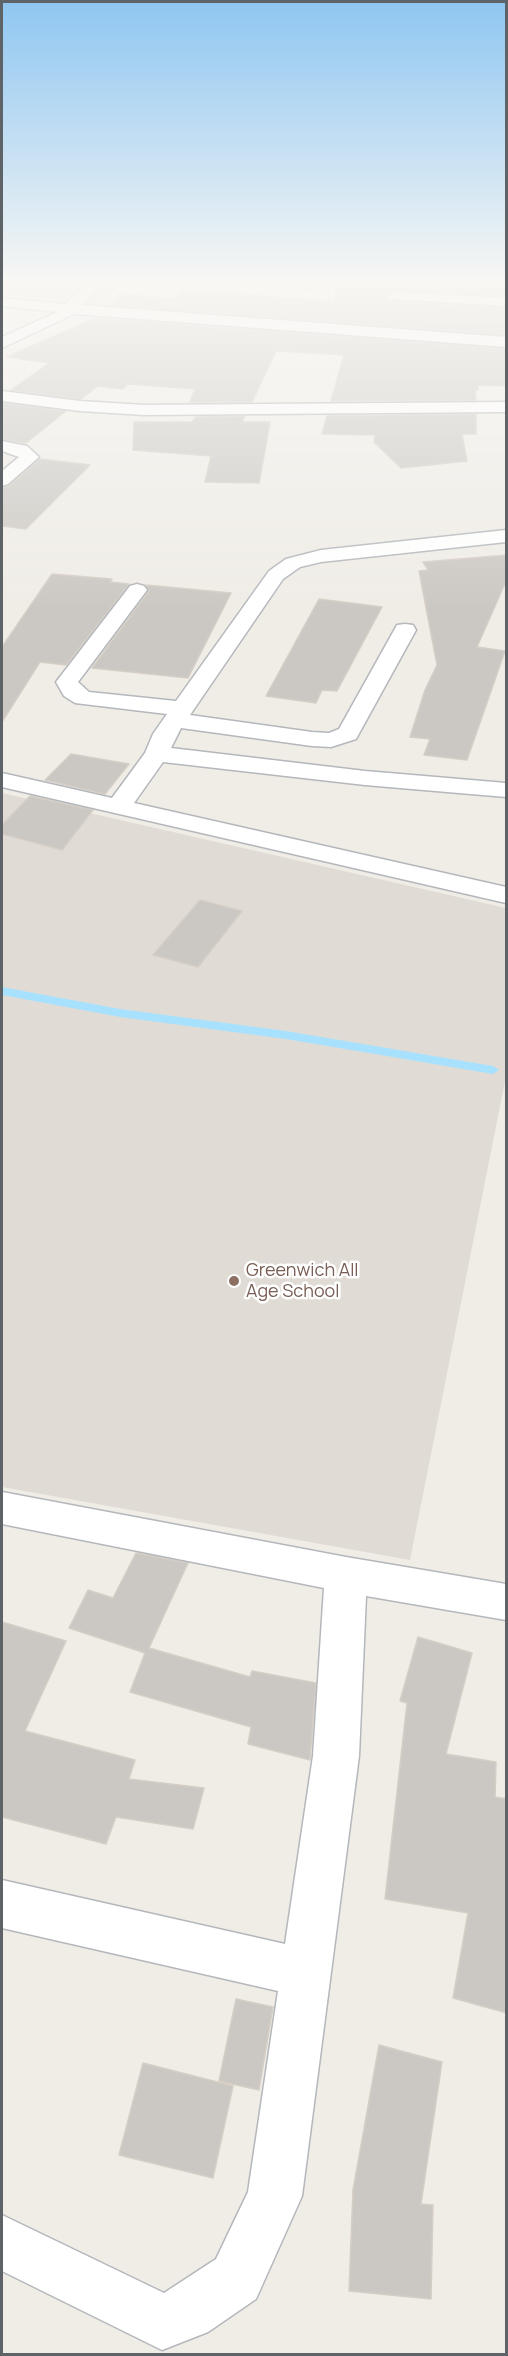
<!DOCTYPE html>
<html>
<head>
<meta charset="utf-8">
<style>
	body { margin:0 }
	#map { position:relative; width:508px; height:2356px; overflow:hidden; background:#f0ede7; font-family:Manrope,sans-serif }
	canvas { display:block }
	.frame { position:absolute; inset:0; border:3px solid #5e6367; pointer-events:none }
</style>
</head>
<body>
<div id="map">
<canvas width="508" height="2356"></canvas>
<div class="frame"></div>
</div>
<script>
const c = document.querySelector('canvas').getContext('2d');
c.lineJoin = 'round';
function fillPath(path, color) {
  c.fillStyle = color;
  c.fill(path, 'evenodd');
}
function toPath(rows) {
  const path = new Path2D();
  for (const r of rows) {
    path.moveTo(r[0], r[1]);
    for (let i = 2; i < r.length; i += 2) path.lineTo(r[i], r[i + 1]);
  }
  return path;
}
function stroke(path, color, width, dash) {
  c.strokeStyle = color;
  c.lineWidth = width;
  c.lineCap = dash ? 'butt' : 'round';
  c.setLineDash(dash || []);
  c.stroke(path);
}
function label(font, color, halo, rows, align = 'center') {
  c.font = font + ' Manrope,sans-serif';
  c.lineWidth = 5;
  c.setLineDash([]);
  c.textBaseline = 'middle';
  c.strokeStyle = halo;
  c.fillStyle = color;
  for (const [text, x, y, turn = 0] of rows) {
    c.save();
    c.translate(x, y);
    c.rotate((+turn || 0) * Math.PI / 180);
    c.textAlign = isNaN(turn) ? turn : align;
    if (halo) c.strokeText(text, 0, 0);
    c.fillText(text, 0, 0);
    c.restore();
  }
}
fillPath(toPath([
	[2,280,127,280,97,304,2,294],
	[152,280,320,280,315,290]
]), '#dfdcd9');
fillPath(toPath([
	[2,793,506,908,506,1076,410,1560,2,1487]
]), '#e0dcd5');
fillPath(toPath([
	[2,987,120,1009,286,1031,493,1066,499,1070,493,1074,286,1039,120,1017,2,995,2,987]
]), '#a8e1fe');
const building = toPath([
	[407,280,507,280,507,296,395,290,386,295,390,301,507,308,507,335,109,305,120,294,175,299,183,289,334,302,337,285,401,286,407,280],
	[95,318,507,349,507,386,478,385,478,390,475,390,476,400,331,401,344,355,276,351,252,402,190,402,195,389,128,384,123,389,98,386,81,399,11,390,49,363,7,357,95,318],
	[2,403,66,411,26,443,2,439,2,403],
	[476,414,476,434,462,434,467,461,401,468,374,442,375,435,322,434,327,416,476,414],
	[245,416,242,422,270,422,259,483,205,482,211,456,133,450,134,422,192,422,196,417,245,416],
	[40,459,90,465,26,529,2,526,2,488,9,486,40,459],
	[507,555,507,579,477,647,505,651,467,760,424,755,430,739,410,737,425,690,437,665,419,571,428,570,423,562,507,555],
	[52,574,112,579,110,582,129,584,66,665,40,662,2,722,2,647,52,574],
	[146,585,231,593,188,678,92,668,149,591,146,585],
	[319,599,382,607,337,691,322,690,316,703,266,696,319,599],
	[71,754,129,764,105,794,45,780,71,754],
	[30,796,93,810,62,850,2,834,2,825,30,796],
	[200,900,242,911,198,967,153,955,200,900],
	[136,1553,188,1563,149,1648,250,1677,252,1671,316,1683,310,1760,248,1744,251,1727,130,1692,145,1653,69,1628,88,1590,113,1598,136,1553],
	[2,1622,66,1641,25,1731,135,1760,129,1779,204,1788,193,1829,116,1817,106,1844,2,1817,2,1622],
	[418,1637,472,1653,446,1754,496,1762,495,1797,507,1799,507,2013,453,1998,468,1913,385,1899,407,1703,400,1701,418,1637],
	[236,1999,273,2007,259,2090,219,2081,236,1999],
	[379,2045,442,2062,421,2204,433,2205,431,2299,349,2291,353,2190,379,2045],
	[143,2063,233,2086,213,2178,119,2155,143,2063]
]);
fillPath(building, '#cbc8c3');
stroke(building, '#d5cec5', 1.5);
const minor = toPath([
	[90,280,105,280,82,305,506,337,506,347,74,314,2,348,2,337,57,312,2,306,2,298,66,304,90,280],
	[395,292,506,298,506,306,390,299,388,296,395,292],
	[2,391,80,401,144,405,506,402,506,412,144,415,80,411,2,401,2,391],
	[2,441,27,446,39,457,8,484,2,486,2,471,19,457,2,451,2,441],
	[506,530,506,542,321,562,300,567,283,579,190,715,312,732,329,733,339,729,397,625,405,624,413,625,416,630,356,739,331,747,312,746,181,728,171,748,365,771,506,783,506,797,365,785,163,762,134,803,506,887,506,903,2,787,2,773,112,798,145,753,153,734,167,714,75,703,64,696,56,682,130,586,137,584,144,586,147,590,78,682,89,692,176,701,269,571,286,559,321,550,506,530],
	[2,1492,346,1557,506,1584,506,1620,366,1596,359,1756,302,2196,256,2299,208,2332,162,2350,2,2271,2,2215,164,2293,216,2259,248,2192,278,1991,2,1928,2,1880,285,1944,313,1756,324,1588,2,1524,2,1492]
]);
stroke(minor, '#b4b7bb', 3);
stroke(toPath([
	[328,298,330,289]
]), '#9ecba6', 1.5, [3, 1.5]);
fillPath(minor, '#fff');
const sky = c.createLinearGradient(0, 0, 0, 610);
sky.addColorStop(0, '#8ec6f1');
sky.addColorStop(0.46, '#f8f7f4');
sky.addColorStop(1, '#f8f7f400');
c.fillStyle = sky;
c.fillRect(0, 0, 508, 610);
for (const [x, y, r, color] of [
	[234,1281,6,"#8d6e63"]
]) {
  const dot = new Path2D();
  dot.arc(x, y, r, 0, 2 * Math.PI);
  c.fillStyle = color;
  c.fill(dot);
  stroke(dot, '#fff', 2);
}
label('18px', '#785e54', '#fff', [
	["Greenwich All",246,1271],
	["Age School",246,1292]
], 'left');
</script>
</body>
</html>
